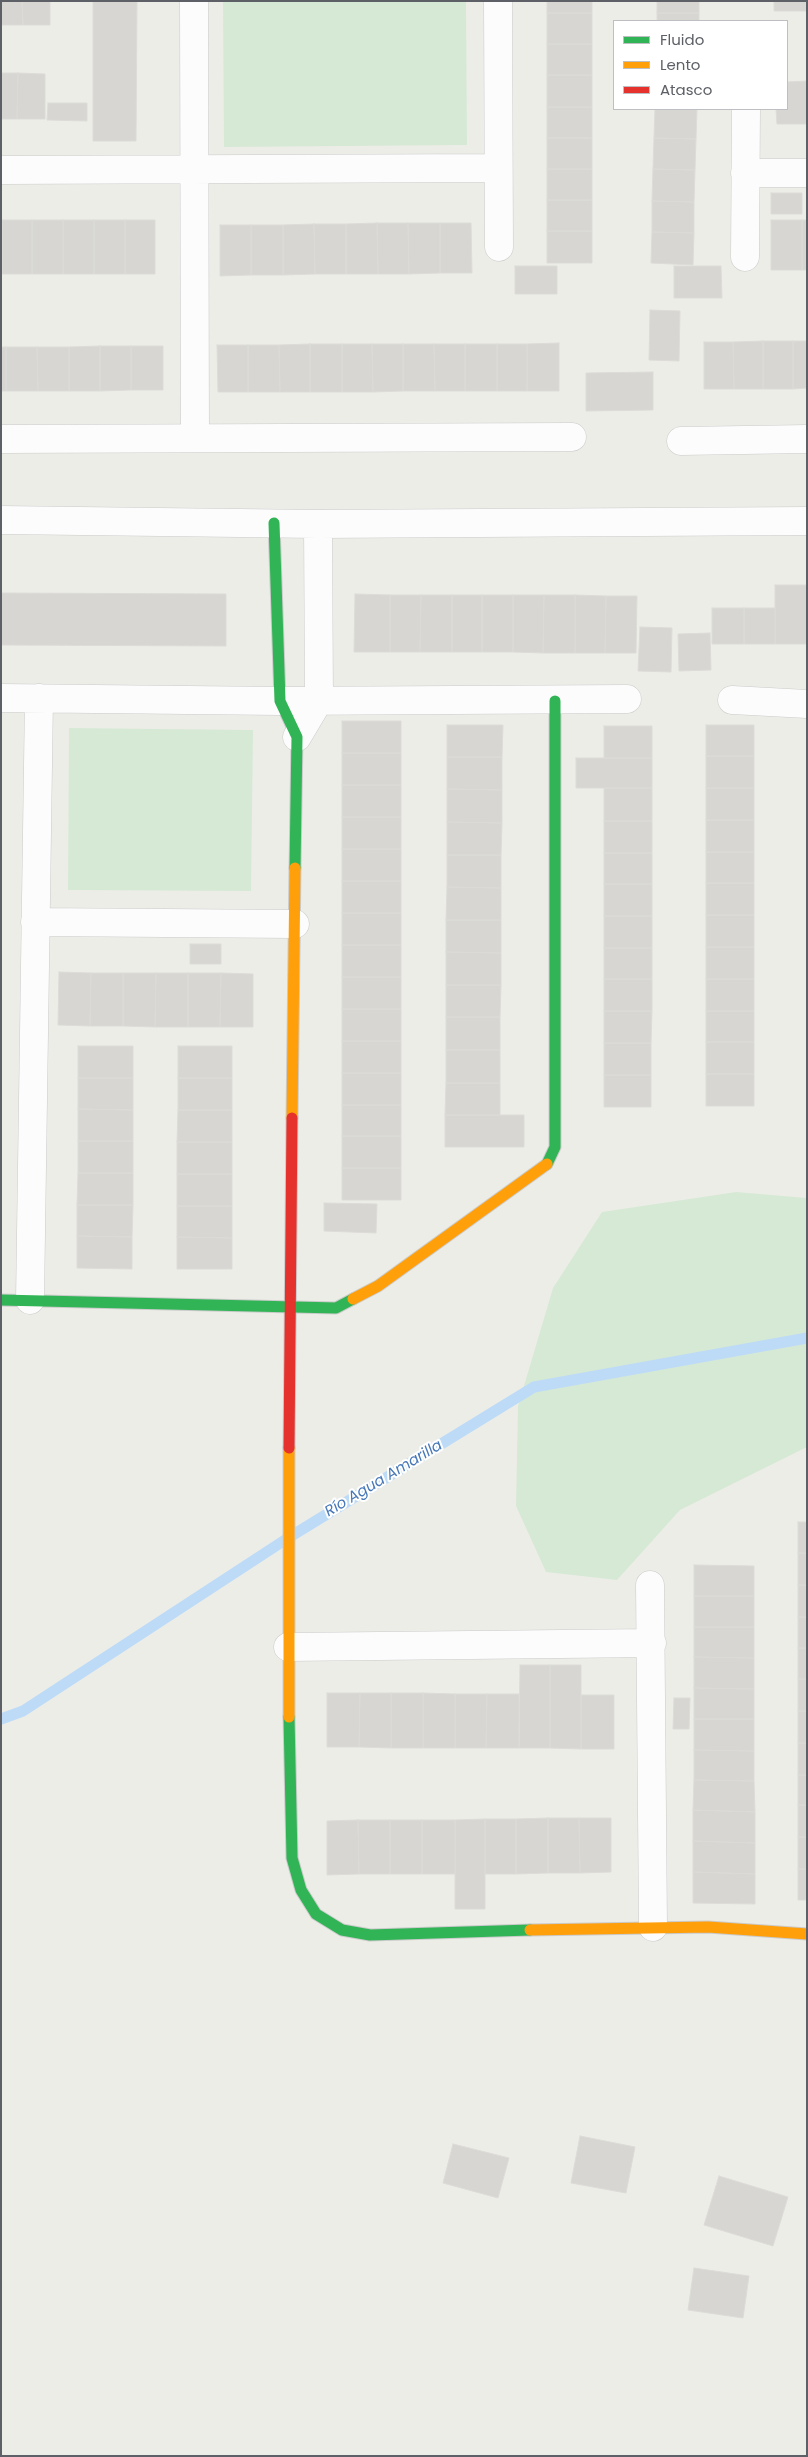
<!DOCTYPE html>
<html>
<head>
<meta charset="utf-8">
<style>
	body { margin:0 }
	#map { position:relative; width:808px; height:2457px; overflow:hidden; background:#edede8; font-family:Poppins,sans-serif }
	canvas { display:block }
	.frame { position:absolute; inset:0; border:2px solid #5d6066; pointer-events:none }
	.legend { position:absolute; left:613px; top:20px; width:175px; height:90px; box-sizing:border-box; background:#fff; border:1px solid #bebfc2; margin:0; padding:6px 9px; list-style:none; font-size:15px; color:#5d6066 }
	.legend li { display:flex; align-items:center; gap:10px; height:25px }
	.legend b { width:25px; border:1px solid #bebfc2 }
</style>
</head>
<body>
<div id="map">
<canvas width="808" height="2457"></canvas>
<div class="frame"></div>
<ul class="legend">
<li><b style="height:6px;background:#30b455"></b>Fluido</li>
<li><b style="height:6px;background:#ff9f0a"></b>Lento</li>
<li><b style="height:6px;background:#e5322d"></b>Atasco</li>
</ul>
</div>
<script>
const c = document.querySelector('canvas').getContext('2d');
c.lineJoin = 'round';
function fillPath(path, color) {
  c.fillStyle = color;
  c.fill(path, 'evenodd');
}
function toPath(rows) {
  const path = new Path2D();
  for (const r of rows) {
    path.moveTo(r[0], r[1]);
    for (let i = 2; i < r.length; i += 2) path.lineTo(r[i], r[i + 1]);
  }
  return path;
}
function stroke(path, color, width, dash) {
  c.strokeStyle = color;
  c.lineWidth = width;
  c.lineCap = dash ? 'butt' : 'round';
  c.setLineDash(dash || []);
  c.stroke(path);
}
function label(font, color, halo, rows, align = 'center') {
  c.font = font + ' Poppins,sans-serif';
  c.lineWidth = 4;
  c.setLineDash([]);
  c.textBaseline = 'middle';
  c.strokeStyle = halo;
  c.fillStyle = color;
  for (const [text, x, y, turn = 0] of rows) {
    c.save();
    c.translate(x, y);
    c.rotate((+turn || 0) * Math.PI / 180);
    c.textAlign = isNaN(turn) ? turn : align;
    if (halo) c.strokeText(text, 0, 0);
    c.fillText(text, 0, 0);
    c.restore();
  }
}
fillPath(toPath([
	[223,1,466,1,467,145,224,147],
	[69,728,253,730,251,891,68,890],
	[736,1192,807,1198,807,1447,680,1510,617,1580,546,1572,516,1506,518,1406,553,1288,602,1212]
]), '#d6e9d5');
stroke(toPath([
	[1,1719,23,1711,288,1538,534,1387,807,1338]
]), '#bddbf7', 11);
const building = toPath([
	[1,1,22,1,23,25,1,25,1,1],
	[22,1,50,1,50,25,23,25,22,1],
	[93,1,137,1,136,141,93,141,93,1],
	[547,1,592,1,592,13,547,13,547,1],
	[657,1,699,1,699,13,657,13,657,1],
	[774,1,806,1,806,11,774,11,774,1],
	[547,13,592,13,592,44,547,44,547,13],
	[657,13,699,13,699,21,657,21,657,13],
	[547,44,592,44,592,75,547,75,547,44],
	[1,73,18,73,17,119,1,119,1,73],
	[18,73,45,74,45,119,17,119,18,73],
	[547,75,592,75,592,107,547,107,547,75],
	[807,81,807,124,777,124,776,109,787,109,787,82,807,81],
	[48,103,87,103,87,121,47,120,48,103],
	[547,107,592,107,592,138,547,138,547,107],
	[655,109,697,109,696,139,654,138,655,109],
	[547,138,592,138,592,169,547,169,547,138],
	[654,138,696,139,695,170,653,169,654,138],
	[547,169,592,169,592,200,547,200,547,169],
	[653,169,695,170,694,202,652,201,653,169],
	[771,193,802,193,802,214,771,214,771,193],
	[547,200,592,200,592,231,547,231,547,200],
	[652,201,694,202,694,233,652,232,652,201],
	[2,220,32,220,32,274,2,274,2,220],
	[32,220,63,220,63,274,32,274,32,220],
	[63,220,94,220,94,274,63,274,63,220],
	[94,220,125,220,125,274,94,274,94,220],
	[125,220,155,220,155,274,125,274,125,220],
	[771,220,802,220,802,270,771,270,771,220],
	[802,220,807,220,807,270,802,270,802,220],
	[377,223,408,223,409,274,378,274,377,223],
	[377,223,378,274,346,274,346,224,377,223],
	[408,223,440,223,440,273,409,274,408,223],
	[440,223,471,223,472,273,440,273,440,223],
	[314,224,346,224,346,274,315,274,314,224],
	[314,224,315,274,283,275,283,225,314,224],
	[220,225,251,225,251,275,220,276,220,225],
	[251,225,283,225,283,275,251,275,251,225],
	[547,231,592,231,592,263,547,263,547,231],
	[652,232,694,233,693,265,651,263,652,232],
	[515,266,557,266,557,294,515,294,515,266],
	[674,266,721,266,722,298,674,298,674,266],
	[650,310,680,311,679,361,649,360,650,310],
	[763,341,763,389,734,389,733,342,763,341],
	[763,341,793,341,793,389,763,389,763,341],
	[793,341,807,341,807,388,793,389,793,341],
	[704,342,733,342,734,389,704,389,704,342],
	[559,343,559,391,527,391,527,344,559,343],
	[310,344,342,344,342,392,310,392,310,344],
	[310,344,310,392,280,392,279,345,310,344],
	[342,344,372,344,373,392,342,392,342,344],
	[372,344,403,344,403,391,373,392,372,344],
	[403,344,434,344,435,391,403,391,403,344],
	[434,344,465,344,465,391,435,391,434,344],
	[465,344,497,344,497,391,465,391,465,344],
	[497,344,527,344,527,391,497,391,497,344],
	[217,345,248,345,248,392,218,392,217,345],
	[248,345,279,345,280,392,248,392,248,345],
	[100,346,131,346,131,390,100,391,100,346],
	[100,346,100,391,69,391,69,347,100,346],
	[131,346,163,346,163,390,131,390,131,346],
	[1,347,6,347,6,391,1,391,1,347],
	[6,347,37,347,38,391,6,391,6,347],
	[37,347,69,347,69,391,38,391,37,347],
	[653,372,653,410,586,411,586,373,653,372],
	[775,585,807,585,807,644,775,644,775,585],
	[1,593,226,594,226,646,1,645,1,593],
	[355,594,390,595,390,652,354,652,355,594],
	[390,595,421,595,420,652,390,652,390,595],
	[421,595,452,595,452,652,420,652,421,595],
	[452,595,482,595,482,652,452,652,452,595],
	[482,595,513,595,513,652,482,652,482,595],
	[513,595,544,595,543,653,513,652,513,595],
	[544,595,575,595,575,653,543,653,544,595],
	[575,595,606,596,605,653,575,653,575,595],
	[606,596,637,596,636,653,605,653,606,596],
	[712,608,744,608,744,644,712,644,712,608],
	[744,608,775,608,775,644,744,644,744,608],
	[640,627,672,628,671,672,638,671,640,627],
	[710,633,711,670,679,671,678,634,710,633],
	[342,721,401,721,401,753,342,753,342,721],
	[447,725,503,725,502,757,447,757,447,725],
	[706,725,754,725,754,756,706,756,706,725],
	[604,726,652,726,652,758,604,758,604,726],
	[342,753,401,753,401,785,342,785,342,753],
	[706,756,754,756,754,788,706,788,706,756],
	[447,757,502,757,502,790,447,789,447,757],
	[576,758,652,758,652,788,576,788,576,758],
	[342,785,401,785,401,817,342,817,342,785],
	[604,788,652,788,652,821,604,821,604,788],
	[706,788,754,788,754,820,706,820,706,788],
	[447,789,502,790,502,823,447,822,447,789],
	[342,817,401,817,401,849,342,849,342,817],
	[706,820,754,820,754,852,706,852,706,820],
	[604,821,652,821,652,853,604,853,604,821],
	[447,822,502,823,501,855,447,855,447,822],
	[342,849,401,849,401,881,342,881,342,849],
	[706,852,754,852,754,883,706,883,706,852],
	[604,853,652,853,652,884,604,884,604,853],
	[447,855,501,855,501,888,447,887,447,855],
	[342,881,401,881,401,913,342,913,342,881],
	[706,883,754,883,754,915,706,915,706,883],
	[604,884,652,884,652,916,604,916,604,884],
	[447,887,501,888,501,920,446,920,447,887],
	[342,913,401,913,401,945,342,945,342,913],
	[706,915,754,915,754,947,706,947,706,915],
	[604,916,652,916,652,948,604,948,604,916],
	[446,920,501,920,501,953,446,952,446,920],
	[190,944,221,944,221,964,190,964,190,944],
	[342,945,401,945,401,977,342,977,342,945],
	[706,947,754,947,754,979,706,979,706,947],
	[604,948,652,948,652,979,604,979,604,948],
	[446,952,501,953,501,985,446,985,446,952],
	[59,972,91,973,90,1026,58,1025,59,972],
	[91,973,123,973,123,1026,90,1026,91,973],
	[123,973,156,973,155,1027,123,1026,123,973],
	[156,973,188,973,188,1027,155,1027,156,973],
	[188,973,221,973,220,1027,188,1027,188,973],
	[221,973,253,974,253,1027,220,1027,221,973],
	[342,977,401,977,401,1009,342,1009,342,977],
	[604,979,652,979,652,1011,604,1011,604,979],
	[706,979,754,979,754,1011,706,1011,706,979],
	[446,985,501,985,500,1017,446,1017,446,985],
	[342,1009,401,1009,401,1041,342,1041,342,1009],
	[604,1011,652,1011,651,1043,604,1043,604,1011],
	[706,1011,754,1011,754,1042,706,1042,706,1011],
	[446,1017,500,1017,500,1050,446,1050,446,1017],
	[342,1041,401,1041,401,1073,342,1073,342,1041],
	[706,1042,754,1042,754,1074,706,1074,706,1042],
	[604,1043,651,1043,651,1075,604,1075,604,1043],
	[78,1046,133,1046,133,1078,78,1078,78,1046],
	[178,1046,232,1046,232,1078,178,1078,178,1046],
	[446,1050,500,1050,500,1083,446,1083,446,1050],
	[342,1073,401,1073,401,1105,342,1105,342,1073],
	[706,1074,754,1074,754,1106,706,1106,706,1074],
	[604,1075,651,1075,651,1107,604,1107,604,1075],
	[78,1078,133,1078,133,1110,78,1109,78,1078],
	[178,1078,232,1078,232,1110,178,1110,178,1078],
	[446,1083,500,1083,500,1115,445,1115,446,1083],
	[342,1105,401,1105,401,1136,342,1136,342,1105],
	[78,1109,133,1110,133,1141,78,1141,78,1109],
	[178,1110,232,1110,232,1142,177,1142,178,1110],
	[445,1115,524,1115,524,1147,445,1147,445,1115],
	[342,1136,401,1136,401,1168,342,1168,342,1136],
	[78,1141,133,1141,133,1173,78,1173,78,1141],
	[177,1142,232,1142,232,1174,177,1174,177,1142],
	[342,1168,401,1168,401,1200,342,1200,342,1168],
	[78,1173,133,1173,133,1205,77,1205,78,1173],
	[177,1174,232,1174,232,1206,177,1206,177,1174],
	[324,1203,377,1204,376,1233,324,1231,324,1203],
	[77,1205,133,1205,132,1237,77,1236,77,1205],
	[177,1206,232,1206,232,1238,177,1237,177,1206],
	[77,1236,132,1237,132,1269,77,1268,77,1236],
	[177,1237,232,1238,232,1269,177,1269,177,1237],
	[798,1522,807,1522,807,1553,798,1553,798,1522],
	[798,1553,807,1553,807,1585,798,1585,798,1553],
	[694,1565,754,1566,754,1596,694,1596,694,1565],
	[798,1585,807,1585,807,1617,798,1617,798,1585],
	[694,1596,754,1596,754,1627,694,1627,694,1596],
	[798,1617,807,1617,807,1648,798,1648,798,1617],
	[694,1627,754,1627,754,1658,694,1657,694,1627],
	[798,1648,807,1648,807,1679,798,1679,798,1648],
	[694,1657,754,1658,754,1689,694,1688,694,1657],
	[520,1665,550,1665,550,1748,519,1748,520,1665],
	[550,1665,581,1665,581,1749,550,1748,550,1665],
	[798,1679,807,1679,807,1711,798,1711,798,1679],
	[694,1688,754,1689,754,1719,694,1719,694,1688],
	[327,1693,360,1693,359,1747,327,1747,327,1693],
	[360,1693,391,1693,391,1748,359,1747,360,1693],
	[391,1693,423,1693,423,1748,391,1748,391,1693],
	[423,1693,455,1694,455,1748,423,1748,423,1693],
	[455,1694,487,1694,486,1748,455,1748,455,1694],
	[487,1694,519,1694,519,1748,486,1748,487,1694],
	[581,1695,614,1695,614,1749,581,1749,581,1695],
	[674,1698,690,1698,689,1729,673,1729,674,1698],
	[798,1711,807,1711,807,1743,798,1743,798,1711],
	[694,1719,754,1719,754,1751,694,1750,694,1719],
	[798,1743,807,1743,807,1775,798,1775,798,1743],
	[694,1750,754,1751,754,1781,694,1780,694,1750],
	[798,1775,807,1775,807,1805,798,1805,798,1775],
	[694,1780,754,1781,755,1812,693,1810,694,1780],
	[798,1805,807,1805,807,1837,798,1837,798,1805],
	[693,1810,755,1812,755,1843,693,1841,693,1810],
	[548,1818,579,1818,580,1873,548,1873,548,1818],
	[548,1818,548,1873,516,1874,516,1819,548,1818],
	[579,1818,611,1818,611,1872,580,1873,579,1818],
	[485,1819,516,1819,516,1874,485,1874,485,1819],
	[485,1819,485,1909,455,1909,455,1820,485,1819],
	[358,1820,390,1820,390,1874,359,1874,358,1820],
	[358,1820,359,1874,327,1875,327,1821,358,1820],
	[390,1820,422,1820,422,1874,390,1874,390,1820],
	[422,1820,455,1820,455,1874,422,1874,422,1820],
	[798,1837,807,1837,807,1869,798,1869,798,1837],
	[693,1841,755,1843,755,1874,693,1872,693,1841],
	[798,1869,807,1869,807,1900,798,1900,798,1869],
	[693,1872,755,1874,755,1904,693,1903,693,1872],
	[580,2136,635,2147,626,2193,571,2183,580,2136],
	[453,2144,509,2158,498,2198,443,2183,453,2144],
	[719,2176,788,2197,773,2246,704,2225,719,2176],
	[694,2268,749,2276,743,2318,688,2310,694,2268]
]);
fillPath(building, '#d7d6d3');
stroke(building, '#dcdbd7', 1);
const street = toPath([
	[194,1,195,438],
	[498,1,499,247],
	[1,170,498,168],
	[745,173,807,173],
	[745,257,746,109],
	[1,439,572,437],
	[681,441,807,439],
	[1,520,318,524,807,521],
	[1,698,280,701,627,699],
	[732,700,807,704],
	[297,737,319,700,318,524],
	[35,922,295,924],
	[30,1300,39,698],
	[650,1585,653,1927],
	[288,1647,652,1643]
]);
const fast = toPath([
	[274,523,280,701,297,737,295,868],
	[547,1164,555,1147,555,701],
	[1,1300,336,1308,353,1299],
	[289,1717,292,1858,301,1890,316,1914,342,1930,370,1935,530,1930]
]);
const slow = toPath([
	[292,1118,295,868],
	[353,1299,378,1286,547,1164],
	[289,1448,289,1717],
	[530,1930,708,1927,807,1934]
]);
const jam = toPath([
	[289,1448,292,1118]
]);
stroke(street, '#cacbca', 29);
stroke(fast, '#cbcbcb', 13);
stroke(slow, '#cbcbcb', 13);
stroke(jam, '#cbcbcb', 13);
stroke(street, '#fcfcfc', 28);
stroke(fast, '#30b455', 11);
stroke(slow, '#ff9f0a', 11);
stroke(jam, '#e5322d', 11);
label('italic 15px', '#4778b8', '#fff', [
	["Río Agua Amarilla",384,1479,-31]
]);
</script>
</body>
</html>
